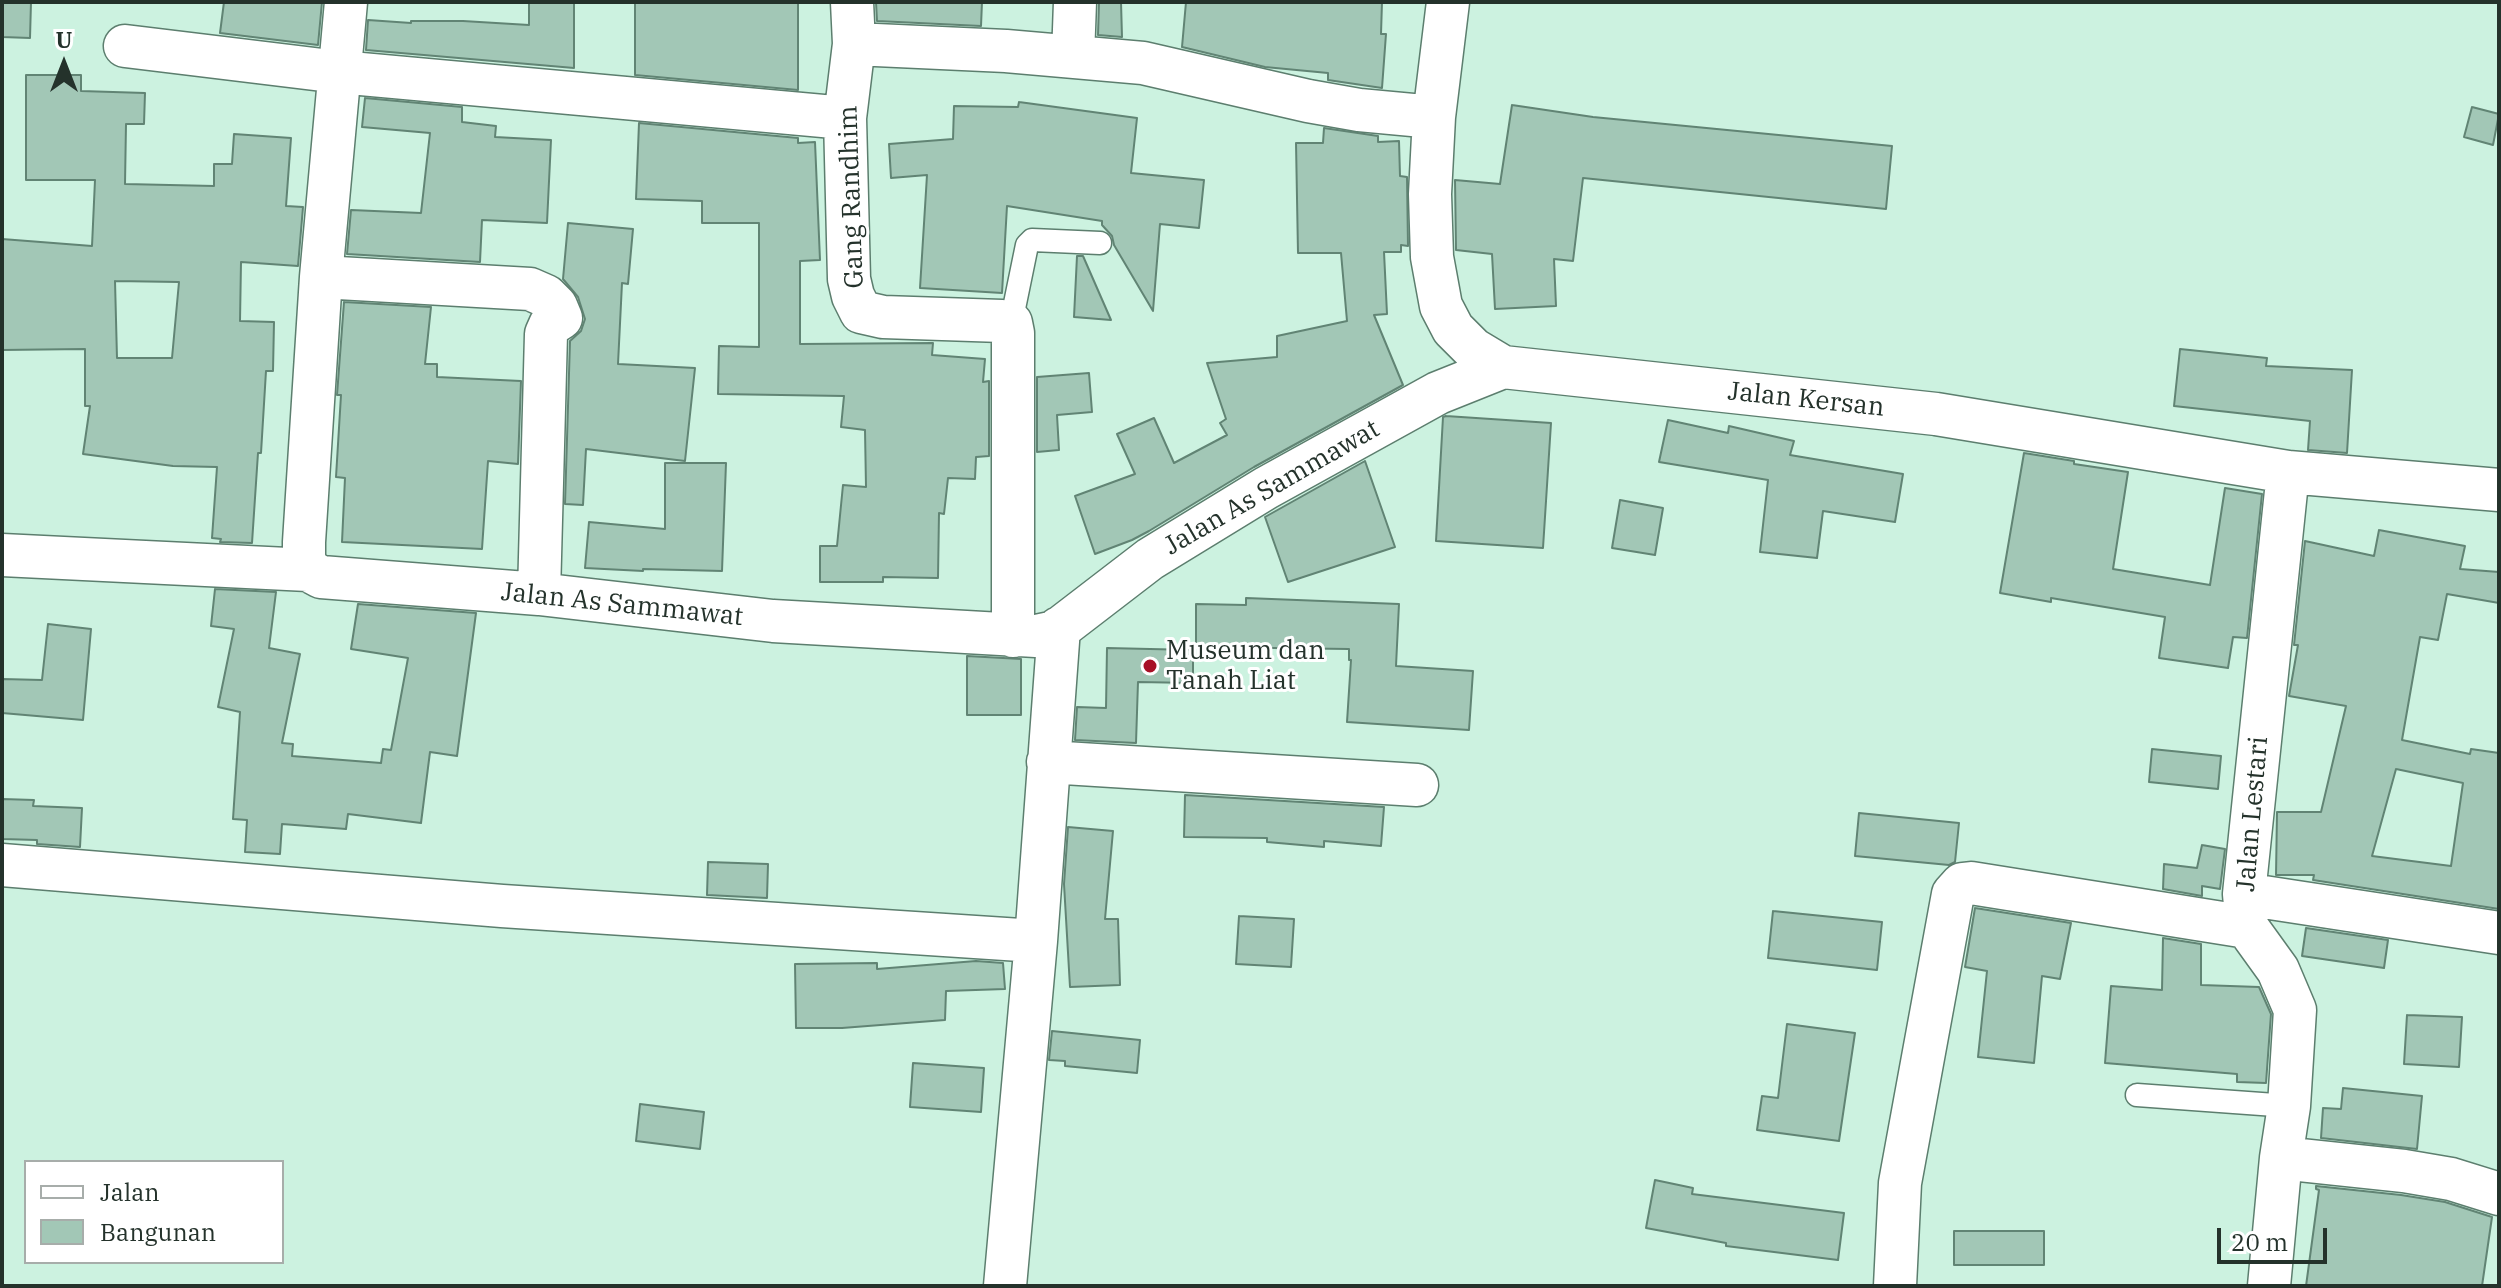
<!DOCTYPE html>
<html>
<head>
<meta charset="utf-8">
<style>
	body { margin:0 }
	#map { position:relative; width:2501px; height:1288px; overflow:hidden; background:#ccf2e0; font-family:"IBM Plex Serif",serif }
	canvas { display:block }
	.frame { position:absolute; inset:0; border:4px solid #24322b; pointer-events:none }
	.legend { position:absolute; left:24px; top:1160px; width:260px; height:104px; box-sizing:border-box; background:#fff; border:2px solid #a7adaa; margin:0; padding:10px 14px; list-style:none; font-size:24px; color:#24322b }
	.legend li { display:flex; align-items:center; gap:16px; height:40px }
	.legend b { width:40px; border:2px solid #a7adaa }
	.north { position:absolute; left:24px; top:24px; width:80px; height:80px; -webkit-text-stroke:6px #fff; paint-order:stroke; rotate:0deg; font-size:22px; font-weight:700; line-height:32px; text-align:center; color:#24322b }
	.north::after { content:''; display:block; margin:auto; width:28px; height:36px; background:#24322b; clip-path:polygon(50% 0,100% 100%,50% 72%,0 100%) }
	.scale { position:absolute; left:2217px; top:1228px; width:110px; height:36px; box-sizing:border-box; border:4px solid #24322b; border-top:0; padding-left:10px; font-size:24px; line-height:28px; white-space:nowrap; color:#24322b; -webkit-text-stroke:6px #fff; paint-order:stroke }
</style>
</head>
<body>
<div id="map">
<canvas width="2501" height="1288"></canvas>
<div class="frame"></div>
<ul class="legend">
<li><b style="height:10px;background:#fff"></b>Jalan</li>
<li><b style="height:22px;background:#a2c7b6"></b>Bangunan</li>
</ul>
<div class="north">U</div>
<div class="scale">20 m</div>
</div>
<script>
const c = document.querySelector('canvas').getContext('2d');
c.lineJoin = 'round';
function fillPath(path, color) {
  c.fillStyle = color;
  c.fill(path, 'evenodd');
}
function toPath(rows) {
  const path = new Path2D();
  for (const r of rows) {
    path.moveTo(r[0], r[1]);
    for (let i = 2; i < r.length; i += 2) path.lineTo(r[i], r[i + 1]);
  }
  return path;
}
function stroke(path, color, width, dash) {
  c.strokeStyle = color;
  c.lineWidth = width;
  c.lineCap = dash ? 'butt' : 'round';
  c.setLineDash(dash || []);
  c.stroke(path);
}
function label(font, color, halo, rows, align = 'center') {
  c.font = font + ' "IBM Plex Serif",serif';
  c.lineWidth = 6;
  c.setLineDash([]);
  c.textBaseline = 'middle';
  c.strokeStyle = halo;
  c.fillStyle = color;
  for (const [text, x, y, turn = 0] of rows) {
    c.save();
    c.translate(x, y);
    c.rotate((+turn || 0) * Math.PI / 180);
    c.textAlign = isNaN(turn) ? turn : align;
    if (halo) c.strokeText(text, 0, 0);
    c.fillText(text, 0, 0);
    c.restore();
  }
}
const building = toPath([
	[2,2,31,2,30,38,2,37,2,2],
	[224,2,322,2,318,45,220,33,224,2],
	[529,2,574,2,574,68,366,50,368,20,411,23,411,21,463,21,529,25,529,2],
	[635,2,798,2,798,90,635,75,635,2],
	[876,2,982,2,981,26,877,21,876,2],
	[1099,2,1121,2,1122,37,1098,35,1099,2],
	[1186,2,1382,2,1381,34,1386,34,1382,88,1328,80,1328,73,1265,67,1182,47,1186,2],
	[26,75,81,75,81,91,145,93,144,124,126,124,125,184,214,186,214,164,232,164,234,134,291,138,286,206,303,207,298,266,241,262,240,321,274,322,273,371,266,371,261,453,258,453,252,543,220,542,221,539,212,538,217,467,173,466,83,454,90,406,85,406,85,349,2,350,2,239,92,246,95,180,26,180,26,75],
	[115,281,179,282,172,358,117,358,115,281],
	[365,98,462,107,462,122,496,126,495,137,551,140,547,223,482,220,480,262,347,254,351,210,421,213,430,133,362,127,365,98],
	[1019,102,1137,118,1131,173,1204,180,1199,228,1160,224,1153,311,1114,245,1112,236,1102,225,1102,221,1007,206,1002,293,920,288,927,175,891,178,889,144,953,139,954,106,1018,107,1019,102],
	[1512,105,1593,117,1892,146,1886,209,1583,178,1573,261,1554,259,1556,306,1495,309,1492,254,1456,250,1455,180,1500,184,1512,105],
	[2472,107,2499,114,2493,145,2464,137,2472,107],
	[639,123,798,138,798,143,815,142,820,260,800,261,800,344,933,343,932,355,985,359,983,382,989,381,989,456,976,457,975,479,948,478,944,514,939,513,938,578,883,577,883,582,820,582,820,546,837,546,843,485,866,487,865,430,841,427,844,396,718,394,719,346,759,347,759,223,702,223,702,201,636,199,639,123],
	[1324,128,1378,136,1378,142,1399,141,1400,176,1407,177,1408,246,1401,245,1401,252,1384,252,1387,314,1374,315,1403,385,1254,467,1149,531,1132,540,1095,554,1075,496,1135,474,1117,434,1154,418,1174,463,1227,435,1220,423,1226,419,1207,363,1277,357,1277,336,1347,321,1341,253,1298,253,1296,143,1323,143,1324,128],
	[568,223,633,229,628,284,622,283,618,364,695,368,685,461,586,449,583,505,565,504,570,341,581,331,585,319,578,297,563,279,568,223],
	[1077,256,1083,256,1111,320,1074,317,1077,256],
	[344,302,431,307,425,364,437,364,437,377,521,381,518,464,488,461,482,549,342,542,345,478,336,477,341,395,337,395,344,302],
	[2180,349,2267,358,2266,366,2352,370,2347,453,2308,450,2310,421,2174,406,2180,349],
	[1089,373,1092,412,1057,415,1059,450,1037,452,1037,377,1089,373],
	[1446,416,1551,423,1543,548,1436,541,1443,417,1446,416],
	[1668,420,1728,433,1729,426,1794,441,1790,455,1903,474,1895,522,1823,511,1817,558,1760,552,1768,480,1659,462,1668,420],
	[2024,453,2074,461,2074,464,2128,472,2113,569,2210,585,2225,488,2262,494,2247,638,2233,637,2228,668,2159,658,2165,617,2051,598,2051,602,2000,593,2024,453],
	[1365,461,1395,547,1288,582,1265,517,1365,461],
	[665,463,726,463,722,571,643,569,643,571,585,568,589,522,665,529,665,463],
	[1620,500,1663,508,1655,555,1612,548,1620,500],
	[2379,530,2465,546,2460,569,2499,572,2499,603,2447,594,2438,640,2420,637,2402,740,2470,754,2471,749,2499,753,2499,909,2313,880,2314,875,2276,875,2277,812,2321,812,2346,706,2289,696,2298,645,2294,645,2305,541,2374,556,2379,530],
	[2396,769,2463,783,2451,866,2372,856,2396,769],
	[215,589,276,592,269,648,300,654,282,743,293,744,292,756,381,763,383,749,391,750,408,658,351,649,358,604,476,613,457,756,430,752,421,823,348,814,346,829,282,824,280,854,245,852,247,820,233,819,240,712,218,707,234,629,211,626,215,589],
	[1246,598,1399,604,1396,666,1473,671,1469,730,1347,722,1351,660,1349,660,1349,649,1196,647,1196,604,1246,605,1246,598],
	[48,624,91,629,83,720,2,713,2,679,42,680,48,624],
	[1107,648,1193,650,1193,683,1138,682,1136,743,1075,740,1077,707,1106,708,1107,648],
	[967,656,1021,659,1021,715,967,715,967,656],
	[2152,749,2221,756,2218,789,2149,782,2152,749],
	[1185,795,1384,807,1381,846,1324,841,1324,847,1267,842,1267,838,1184,837,1185,795],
	[2,799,34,800,33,806,82,808,80,847,37,844,37,840,2,839,2,799],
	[1859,813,1959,823,1955,862,1949,865,1855,856,1859,813],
	[1068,827,1113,831,1105,919,1118,919,1120,985,1070,987,1064,884,1068,827],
	[2202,845,2225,849,2220,889,2202,886,2202,896,2163,889,2164,864,2197,868,2202,845],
	[708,862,768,864,767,898,707,895,708,862],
	[1975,908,2071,923,2060,979,2042,976,2034,1063,1978,1057,1987,971,1965,967,1975,908],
	[1773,911,1882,922,1877,970,1768,958,1773,911],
	[1239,916,1294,919,1291,967,1236,964,1239,916],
	[2306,928,2388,940,2384,968,2302,956,2306,928],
	[2163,938,2201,944,2201,985,2259,987,2271,1014,2266,1083,2237,1082,2237,1074,2105,1063,2111,986,2162,990,2163,938],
	[976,961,1003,963,1005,989,946,991,945,1020,842,1028,796,1028,795,964,877,963,877,969,976,961],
	[2407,1015,2462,1017,2459,1067,2404,1064,2407,1015],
	[1787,1024,1855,1033,1839,1141,1757,1130,1762,1096,1778,1098,1787,1024],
	[1052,1031,1140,1040,1137,1073,1065,1066,1065,1061,1049,1060,1052,1031],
	[913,1063,984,1068,981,1112,910,1107,913,1063],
	[2343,1088,2422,1096,2417,1149,2321,1138,2323,1108,2341,1109,2343,1088],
	[640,1104,704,1112,700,1149,636,1141,640,1104],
	[1655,1180,1693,1188,1692,1194,1844,1213,1838,1260,1726,1246,1726,1243,1646,1228,1655,1180],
	[2316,1186,2401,1195,2445,1202,2492,1217,2482,1286,2306,1286,2319,1190,2316,1189,2316,1186],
	[1954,1231,2044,1231,2044,1265,1954,1265,1954,1231]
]);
fillPath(building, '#a2c7b6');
stroke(building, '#618474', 2);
const service = toPath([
	[1011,323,1027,245,1032,240,1100,243],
	[2137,1095,2289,1106]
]);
const minor = toPath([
	[346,2,321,277,304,542,304,558,308,570,321,577,539,594,773,621,1036,636,1055,632,1150,559,1266,488,1438,393,1503,367],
	[852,2,854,44,845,118,849,279,853,296,861,312,883,317,1002,321,1011,323,1013,333,1013,636],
	[1448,2,1434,117,1430,194,1432,257,1441,306,1453,329,1473,349,1503,367,1936,414,2288,472,2499,490],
	[854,44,1006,51,1143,63,1308,101,1359,110,1434,117],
	[125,46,339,72,845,118],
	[1073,57,1075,2],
	[321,277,530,289,546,296,556,306,561,318,550,325,546,334,539,594],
	[2,555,308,570],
	[1048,762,1417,785],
	[2,865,502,906,1036,941],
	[2244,894,2499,933],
	[2281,1158,2404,1171,2451,1179,2499,1194],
	[1005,1286,1036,941,1059,628],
	[1895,1286,1900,1183,1953,894,1962,884,1971,883,2247,927],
	[2269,1286,2281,1158,2289,1106,2295,1010,2278,970,2247,927,2244,894,2288,472]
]);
stroke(service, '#5c7e6e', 25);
stroke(minor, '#5c7e6e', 45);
stroke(service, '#fff', 22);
stroke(minor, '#fff', 42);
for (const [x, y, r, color] of [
	[1150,666,8,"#a81026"]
]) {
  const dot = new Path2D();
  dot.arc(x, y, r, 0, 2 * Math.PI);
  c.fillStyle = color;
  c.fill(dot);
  stroke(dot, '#fff', 3);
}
label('26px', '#24322b', '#fff', [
	["Gang Randhim",852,197,-92],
	["Jalan Kersan",1806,400,6],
	["Jalan As Sammawat",1272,488,-30],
	["Jalan As Sammawat",622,605,6],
	["Jalan Lestari",2253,814,-85]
]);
label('26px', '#24322b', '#fff', [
	["Museum dan",1166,651],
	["Tanah Liat",1166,681]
], 'left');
</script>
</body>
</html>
